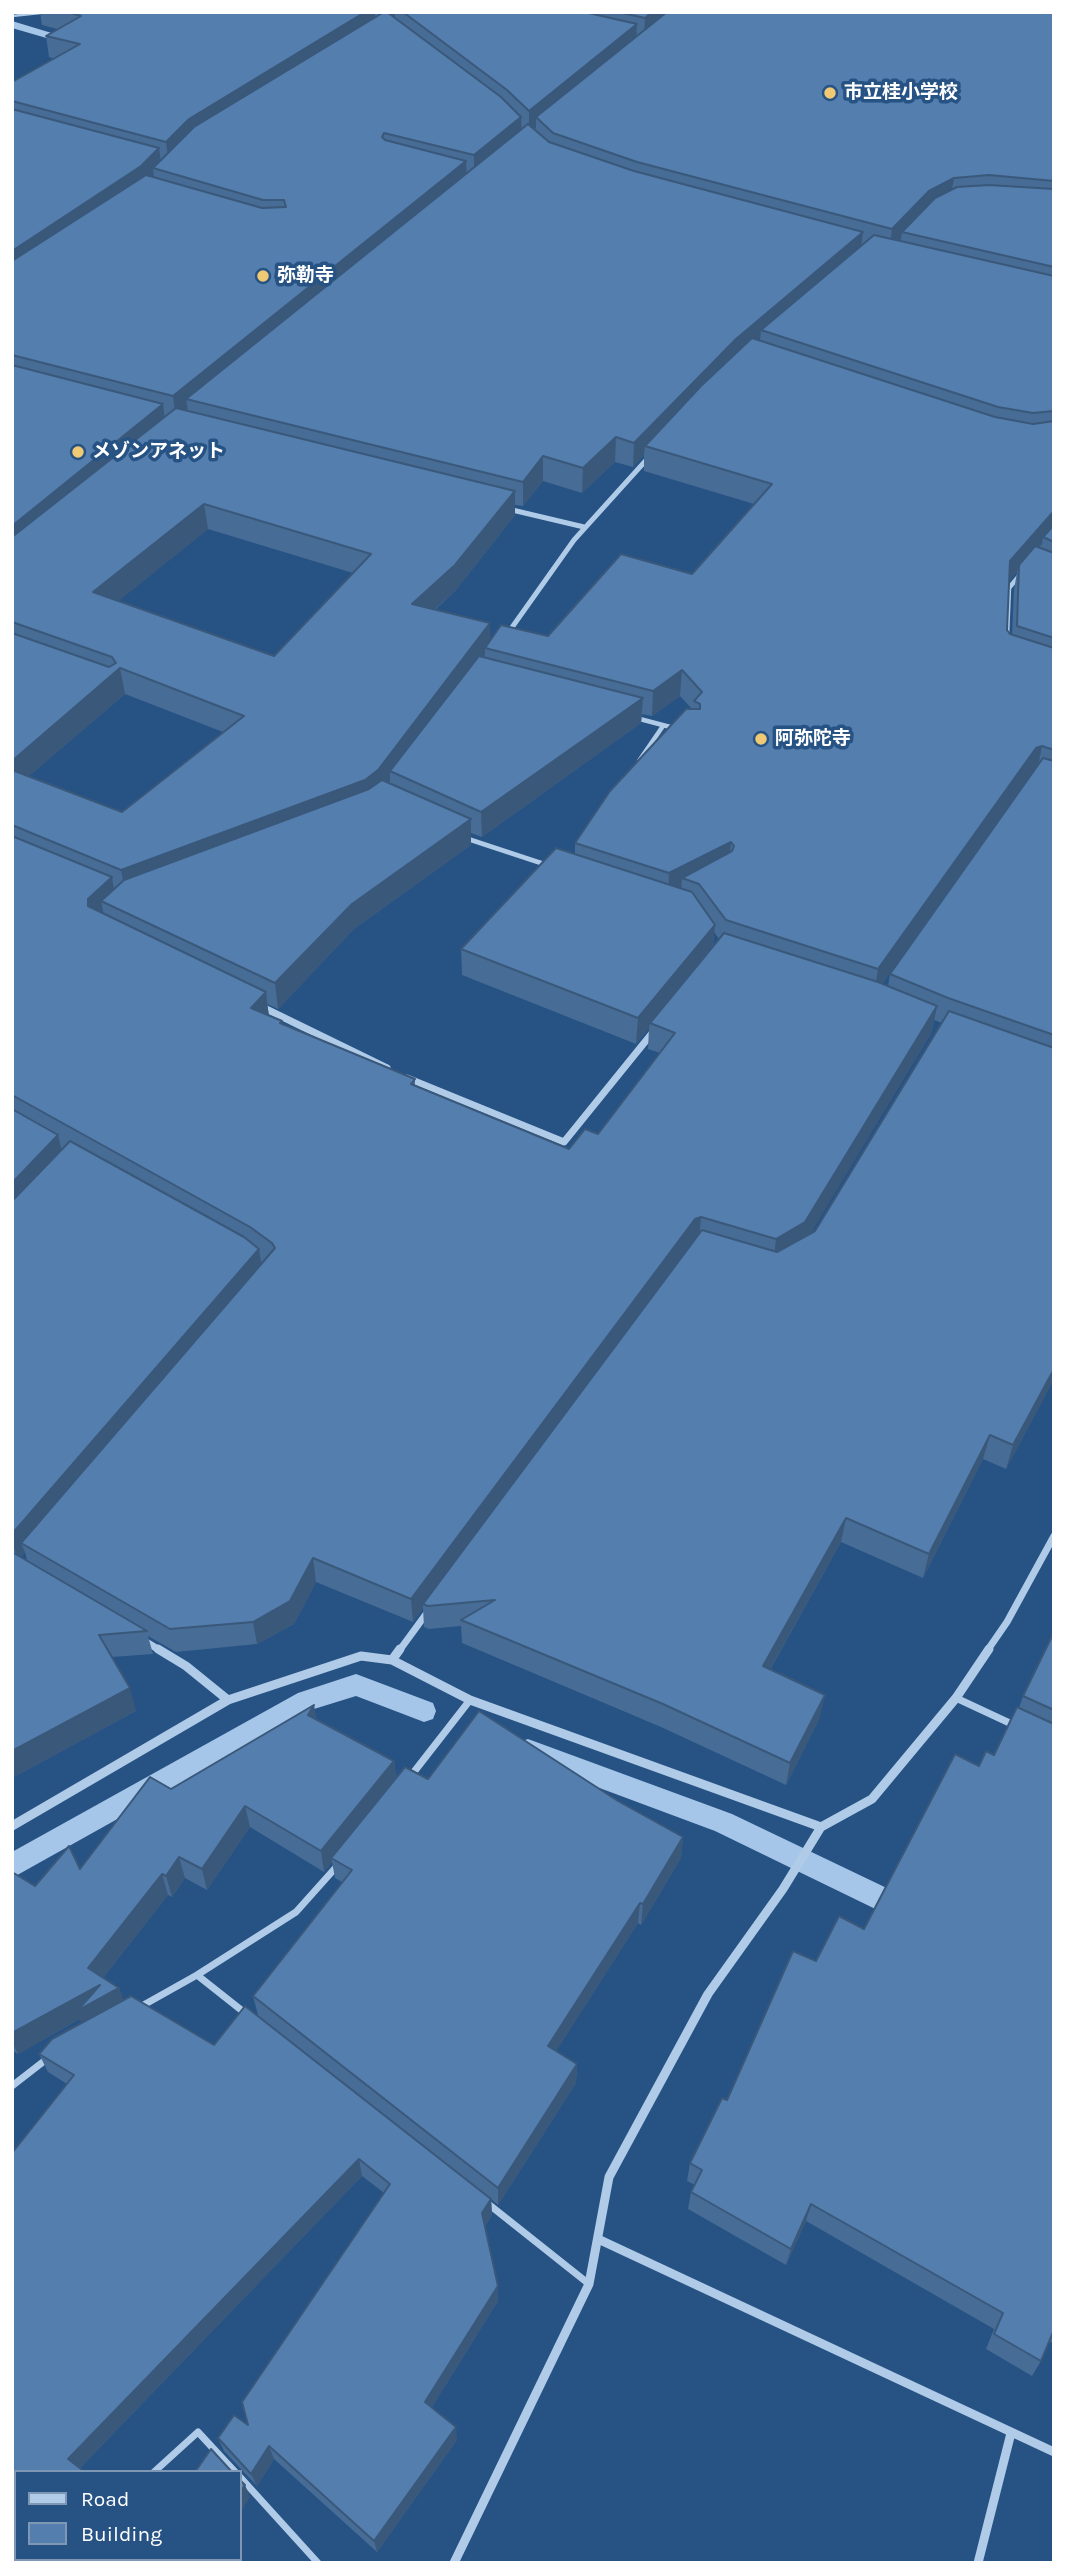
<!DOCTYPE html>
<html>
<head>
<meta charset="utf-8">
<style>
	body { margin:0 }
	#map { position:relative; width:1066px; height:2575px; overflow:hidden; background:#265284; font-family:Karla,sans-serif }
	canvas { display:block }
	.frame { position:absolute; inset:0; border:14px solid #fff; pointer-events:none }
	.legend { position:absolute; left:14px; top:2470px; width:228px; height:91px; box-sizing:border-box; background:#265284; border:2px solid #7d97b5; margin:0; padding:9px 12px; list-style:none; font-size:21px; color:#fff }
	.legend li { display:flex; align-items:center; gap:14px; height:35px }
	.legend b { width:35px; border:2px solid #7d97b5 }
</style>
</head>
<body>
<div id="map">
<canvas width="1066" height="2575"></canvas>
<div class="frame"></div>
<ul class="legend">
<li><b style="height:9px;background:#b0cbe7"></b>Road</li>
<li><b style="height:19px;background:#537eae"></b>Building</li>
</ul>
</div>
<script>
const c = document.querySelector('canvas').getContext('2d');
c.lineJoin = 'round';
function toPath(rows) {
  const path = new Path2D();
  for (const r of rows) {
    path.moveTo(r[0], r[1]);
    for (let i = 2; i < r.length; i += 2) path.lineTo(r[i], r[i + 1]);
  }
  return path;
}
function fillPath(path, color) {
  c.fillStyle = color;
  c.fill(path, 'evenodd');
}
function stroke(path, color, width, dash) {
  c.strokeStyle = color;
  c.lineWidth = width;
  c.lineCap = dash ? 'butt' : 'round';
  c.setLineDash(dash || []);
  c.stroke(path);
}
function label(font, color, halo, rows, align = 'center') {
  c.font = font + ' Karla,"Noto Sans JP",sans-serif';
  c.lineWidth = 7;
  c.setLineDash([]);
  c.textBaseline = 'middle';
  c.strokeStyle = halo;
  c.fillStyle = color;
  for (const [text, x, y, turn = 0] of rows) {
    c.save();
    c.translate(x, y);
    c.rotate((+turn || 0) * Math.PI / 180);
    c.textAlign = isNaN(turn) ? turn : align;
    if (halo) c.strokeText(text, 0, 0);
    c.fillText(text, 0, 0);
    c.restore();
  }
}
fillPath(toPath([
	[12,21,78,41,79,43,74,46,12,28,12,21],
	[356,1674,433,1703,436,1711,433,1719,424,1722,356,1696,314,1709,12,1878,12,1852,298,1693,356,1674],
	[528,1739,732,1814,916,1902,920,1911,916,1920,907,1923,898,1920,715,1831,519,1758,516,1750,519,1742,528,1739]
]), '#a5c6e8');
stroke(toPath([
	[12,16,50,12]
]), '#b0cbe7', 2.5);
stroke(toPath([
	[1007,636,1009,588,1019,576],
	[636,718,674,728],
	[639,761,663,726]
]), '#b0cbe7', 4.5);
stroke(toPath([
	[956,1698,1016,1726],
	[410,1777,470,1700],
	[197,1975,245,2013],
	[140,2007,197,1975,296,1912,338,1865],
	[12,2086,48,2058],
	[487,2203,589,2284],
	[154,2472,198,2432,235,2472],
	[240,2477,318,2563]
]), '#b0cbe7', 7);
stroke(toPath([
	[508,509,584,527],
	[508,633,574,540,649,457],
	[462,837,550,866]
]), '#b0cbe7', 5);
stroke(toPath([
	[260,1006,387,1068],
	[407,1078,564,1142,653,1032],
	[143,1640,161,1651],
	[399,1651,429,1610],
	[987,1651,1007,1622,1054,1536]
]), '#b0cbe7', 7);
stroke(toPath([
	[158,1649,186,1666,228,1700],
	[392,1660,470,1700,821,1827],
	[12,1826,228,1700,361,1656,392,1660,400,1649],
	[598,2239,1054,2452],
	[454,2563,589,2284,609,2177,708,1994,783,1889,821,1827,872,1799,956,1698,989,1649],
	[978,2563,1011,2433]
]), '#b0cbe7', 9);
fillPath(toPath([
	[40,12,1054,12,1054,1379,1006,1469,983,1459,923,1578,841,1542,770,1670,820,1717,786,1785,661,1727,462,1643,461,1626,429,1629,424,1627,423,1608,413,1622,316,1582,294,1624,257,1644,176,1652,148,1636,153,1654,112,1657,136,1711,12,1778,12,82,54,59,49,57,46,36,57,29,42,25],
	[644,455,644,471,754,504,692,574,548,636,491,640,435,610,456,590,515,515,515,505,523,506,543,481,582,493,615,462,633,467],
	[208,529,353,573,274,656,118,601],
	[1017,572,1014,590,1012,635,1010,634,1007,630,1009,581],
	[125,694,223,732,122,812,29,776],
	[680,696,692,709,575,843,575,853,461,949,462,975,636,1044,649,1028,648,1049,660,1053,598,1134,569,1149,415,1085,415,1079,283,1024,269,1015,267,1004,278,1009,354,929,471,845,471,833,482,837,641,723,642,714,652,716],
	[1031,774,890,974,888,986,882,984],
	[714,932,719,939,713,947],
	[934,1020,942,1023,815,1231,810,1233,932,1032],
	[25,1552,27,1560,21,1557],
	[1054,1632,1054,2344,1049,2341,1041,2361,1032,2376,986,2349,994,2329,806,2221,786,2265,688,2209,691,2192,695,2185,687,2181,690,2163,727,2100,816,1961,864,1929,979,1766,994,1755,1019,1708,1023,1696],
	[316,1719,394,1761,396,1778,428,1779,618,1801,683,1837,681,1858,641,1925,638,1923,556,2051,577,2064,576,2083,498,2205,491,2199,492,2215,485,2226,498,2301,432,2407,457,2440,377,2552,274,2459,257,2486,224,2451,218,2438,248,2425,384,2193,362,2176,80,2468,12,2563,67,2084,48,2072,39,2054,82,2023,80,2019,18,2054,12,2050,12,1872,35,1886,80,1869,171,1789],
	[250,1827,324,1872,332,1862,335,1878,342,1882,253,1996,258,2015,214,2045,123,2000,119,1988,103,1978,168,1895,172,1897,185,1878,207,1890]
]), '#476c96');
fillPath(toPath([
	[365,12,375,12,376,28,169,165,166,142,189,119],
	[386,12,395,12,395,17,387,21],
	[652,12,679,12,644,39,645,18],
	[637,24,636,46,536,117,536,128,529,133,529,111],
	[521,117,522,139,474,178,474,155],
	[159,148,162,171,153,168,154,179,12,277,12,251],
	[466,161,467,184,186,399,188,411,176,421,173,396],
	[954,178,950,201,902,232,901,239,889,252,892,229,929,191],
	[863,232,860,255,761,330,760,341,645,446,644,455,633,467,634,443,736,339],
	[163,404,166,429,12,555,12,526],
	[616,437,615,462,582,493,583,468],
	[543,456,543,481,523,506,523,482],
	[515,491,515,515,456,590,413,629,412,604],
	[204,504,208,529,98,618,93,592],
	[1054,511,1054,517,1050,534,1043,537,1042,544,1018,570,1019,565,1017,572,1005,586,1010,561],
	[490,623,491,648,485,648,485,655,395,774,390,771,390,781,379,795,126,895,121,870],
	[120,668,125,694,12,791,12,761],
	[682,670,680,696,652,716,653,691],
	[643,698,641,723,482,837,481,812],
	[1042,746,1037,772,1031,774,874,995,878,969,1036,748],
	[471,819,471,845,354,929,278,1009,275,983,352,904],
	[731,842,729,868,682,878,681,892,668,899,669,873],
	[112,877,116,903,101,901,104,915,88,906,88,899],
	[715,925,712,951,650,1023,649,1028,636,1044,638,1018],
	[266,992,269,1018,251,1008],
	[937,1006,932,1032,802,1248,773,1264,776,1239],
	[58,1135,64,1160,12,1216,12,1183],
	[701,1217,699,1242,423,1604,423,1608,413,1622,411,1599,695,1219],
	[259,1249,263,1274,21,1543,25,1552,18,1560,12,1541,12,1534],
	[1054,1369,1054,1379,1006,1469,1013,1445],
	[990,1435,983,1459,923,1578,929,1554],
	[846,1518,841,1542,759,1689,763,1666],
	[313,1558,316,1582,294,1624,257,1644,253,1622],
	[130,1688,136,1711,12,1778,12,1751],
	[825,1695,820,1717,786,1785,790,1763],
	[314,1705,318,1727,308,1715],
	[394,1761,396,1782,331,1858,332,1862,324,1872,321,1851],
	[245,1806,250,1827,207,1890,202,1869],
	[683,1837,681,1858,641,1925,643,1904],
	[179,1857,185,1878,172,1897,166,1876],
	[162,1874,168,1895,96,1987,100,1985,119,1988,126,2007,85,2030,80,2019,18,2054,12,2042,12,2033,88,1968],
	[640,1903,638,1923,548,2064,548,2046],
	[577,2064,576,2083,498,2205,498,2188],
	[359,2159,362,2176,77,2471,68,2459],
	[491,2199,492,2215,483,2229,482,2213],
	[811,2204,806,2221,786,2265,791,2249],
	[498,2286,498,2301,427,2415,425,2402],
	[456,2427,457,2440,377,2552,374,2541],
	[269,2446,274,2459,257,2486,251,2474],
	[245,2485,250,2497,240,2514,240,2493]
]), '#3a587a');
const building = toPath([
	[68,12,365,12,189,119,166,142,12,101,12,82,80,44,46,36,81,16,68,12],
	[384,12,387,12,501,97,521,117,474,155,384,133,382,137,385,140,466,161,173,396,12,355,12,261,146,175,262,208,286,207,284,200,263,200,153,168,194,127,384,12],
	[403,12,584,12,637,24,529,111,507,90,403,12],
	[618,12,652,12,645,18,618,12],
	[667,12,1054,12,1054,181,989,175,954,178,929,191,892,229,637,162,553,133,536,117,667,12],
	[12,109,159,148,141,166,12,251,12,109],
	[528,124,549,142,634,171,863,232,736,339,634,443,616,437,583,468,543,456,523,482,186,399,528,124],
	[989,185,1054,189,1054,267,902,232,935,198,957,187,989,185],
	[874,235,1054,276,1054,411,1033,413,998,407,761,330,874,235],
	[752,338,995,417,1033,424,1054,421,1054,511,1010,561,1007,630,1010,634,1054,648,1054,750,1042,746,1036,748,878,969,726,920,699,884,682,878,732,851,734,846,731,842,669,873,575,843,610,791,686,709,700,709,700,704,694,701,702,692,682,670,653,691,485,648,501,625,548,636,621,554,692,574,772,484,645,446,701,386,752,338],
	[12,365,163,404,12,526,12,365],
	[176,408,515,491,455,565,412,604,490,623,378,770,365,780,121,870,12,825,12,770,122,812,244,716,120,668,12,761,12,633,109,667,116,663,112,657,12,622,12,537,176,408],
	[204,504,371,554,274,656,93,592,204,504],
	[1054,525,1054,542,1043,537,1054,525],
	[1035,546,1054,553,1054,638,1017,626,1019,565,1035,546],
	[479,656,643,698,481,812,390,771,479,656],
	[1043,758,1054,761,1054,1035,948,998,890,974,1043,758],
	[382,780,471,819,352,904,275,983,101,901,124,880,369,789,382,780],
	[12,836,112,877,88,899,88,906,266,992,251,1008,282,1021,280,1023,415,1079,411,1084,569,1149,585,1129,598,1134,675,1033,650,1023,724,933,878,982,937,1006,805,1222,776,1239,701,1217,695,1219,411,1599,313,1558,290,1601,253,1622,170,1629,21,1543,275,1248,272,1243,250,1227,12,1095,12,836],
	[556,848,692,892,715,925,638,1018,461,949,556,848],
	[949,1011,1054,1048,1054,1369,1013,1445,990,1435,929,1554,846,1518,763,1666,825,1695,790,1763,663,1704,461,1620,495,1600,428,1606,423,1604,702,1230,777,1252,815,1231,949,1011],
	[12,1109,58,1135,12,1183,12,1109],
	[70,1141,244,1237,259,1249,12,1534,12,1201,70,1141],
	[12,1552,147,1631,99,1635,130,1688,12,1751,12,1552],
	[1054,1632,1054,1710,1023,1696,1054,1632],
	[314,1705,308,1715,394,1761,321,1851,245,1806,202,1869,179,1857,166,1876,162,1874,88,1968,119,1988,77,2011,100,1985,12,2033,12,1872,35,1886,69,1846,80,1869,150,1777,171,1789,314,1705],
	[1017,1707,1054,1724,1054,2330,1041,2361,994,2334,1003,2313,811,2204,791,2249,691,2192,702,2170,690,2163,722,2098,727,2100,793,1951,816,1961,839,1916,864,1929,955,1754,979,1766,986,1751,994,1755,1017,1707],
	[479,1711,618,1801,683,1837,643,1904,640,1903,548,2046,577,2064,498,2188,253,1996,352,1870,331,1858,405,1767,428,1779,479,1711],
	[131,1996,214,2045,245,2006,491,2199,482,2213,498,2286,425,2402,456,2427,374,2541,269,2446,251,2474,218,2438,234,2415,248,2425,242,2402,390,2184,359,2159,68,2459,85,2472,16,2472,16,2559,222,2559,226,2563,12,2563,12,2153,74,2075,39,2054,52,2039,131,1996],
	[211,2449,232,2472,195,2472,211,2449],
	[240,2480,245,2485,240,2493,240,2480]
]);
fillPath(building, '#537eae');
stroke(building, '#3a587a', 2);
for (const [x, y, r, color] of [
	[830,93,7,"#f0c975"],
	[263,276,7,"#f0c975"],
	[78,452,7,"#f0c975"],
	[761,739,7,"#f0c975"]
]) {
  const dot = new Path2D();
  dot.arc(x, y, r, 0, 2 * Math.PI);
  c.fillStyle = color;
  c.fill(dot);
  stroke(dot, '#265284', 2.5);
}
label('bold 19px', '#fff', '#265284', [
	["市立桂小学校",844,93],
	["弥勒寺",277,276],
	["メゾンアネット",92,452],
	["阿弥陀寺",775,739]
], 'left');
</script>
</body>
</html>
